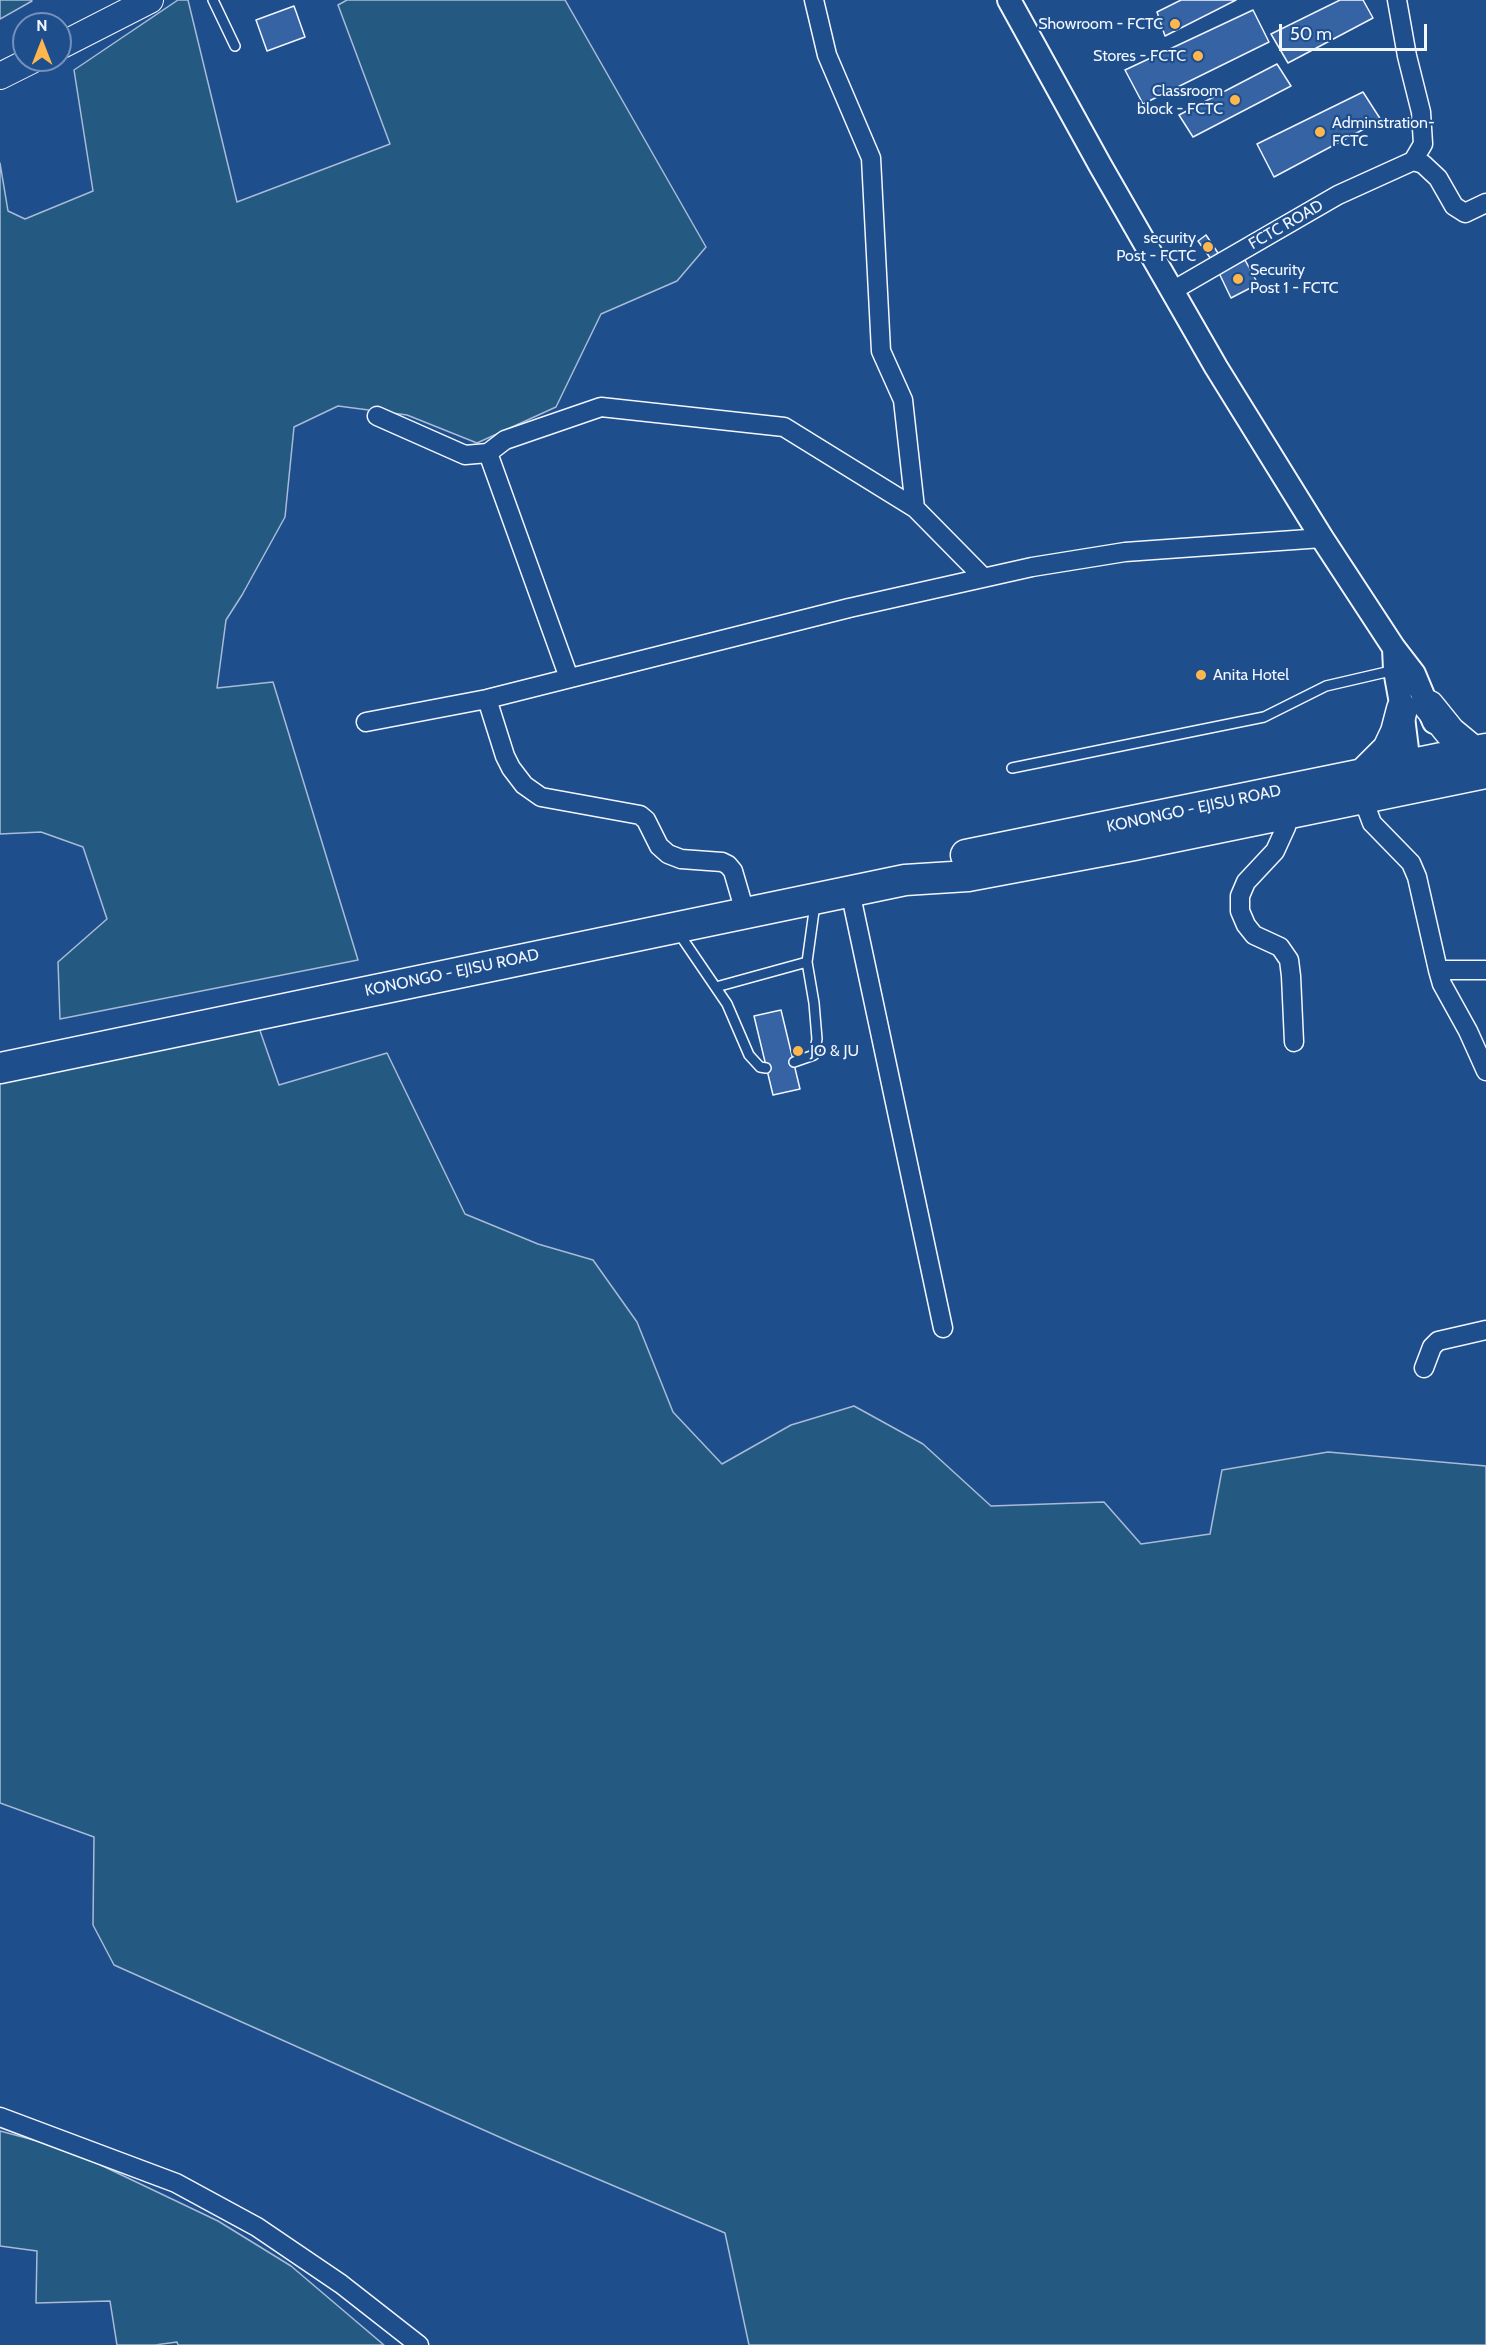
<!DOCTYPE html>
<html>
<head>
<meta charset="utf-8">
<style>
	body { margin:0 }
	#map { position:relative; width:1486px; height:2345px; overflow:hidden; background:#1f4e8c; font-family:Cabin,sans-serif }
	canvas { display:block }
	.north { position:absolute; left:12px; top:12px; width:60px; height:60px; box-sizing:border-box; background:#1f4e8c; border:2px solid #7391ba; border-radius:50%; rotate:0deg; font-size:16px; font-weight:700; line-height:24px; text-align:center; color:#f2f6ff }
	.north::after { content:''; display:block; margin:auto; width:21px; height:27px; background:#ffb74d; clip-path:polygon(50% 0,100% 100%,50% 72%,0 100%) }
	.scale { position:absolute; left:1279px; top:24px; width:148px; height:27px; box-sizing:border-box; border:3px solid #f2f6ff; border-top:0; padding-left:8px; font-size:18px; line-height:21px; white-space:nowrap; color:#f2f6ff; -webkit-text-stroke:4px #1f4e8c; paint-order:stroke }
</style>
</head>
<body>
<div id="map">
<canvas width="1486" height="2345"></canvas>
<div class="north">N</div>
<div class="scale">50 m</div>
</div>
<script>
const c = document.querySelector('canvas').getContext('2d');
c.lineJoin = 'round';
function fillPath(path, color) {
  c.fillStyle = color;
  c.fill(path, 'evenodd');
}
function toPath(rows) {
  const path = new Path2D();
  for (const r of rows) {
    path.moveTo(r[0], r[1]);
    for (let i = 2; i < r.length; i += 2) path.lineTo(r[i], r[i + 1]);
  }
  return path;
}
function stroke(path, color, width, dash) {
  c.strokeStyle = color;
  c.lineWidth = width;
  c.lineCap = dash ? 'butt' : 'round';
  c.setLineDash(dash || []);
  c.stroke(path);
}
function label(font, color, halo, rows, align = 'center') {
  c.font = font + ' Cabin,sans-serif';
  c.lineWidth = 4.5;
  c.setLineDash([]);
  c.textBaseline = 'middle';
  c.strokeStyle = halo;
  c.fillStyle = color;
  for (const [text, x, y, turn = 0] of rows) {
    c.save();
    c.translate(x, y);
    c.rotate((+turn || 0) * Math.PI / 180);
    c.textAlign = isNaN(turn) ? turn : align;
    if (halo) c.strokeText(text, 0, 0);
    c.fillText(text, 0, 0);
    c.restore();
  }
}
const green = toPath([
	[0,0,31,0,32,1,0,19,0,0],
	[178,0,188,0,237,202,390,144,338,5,347,0,565,0,706,247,677,281,601,314,556,407,477,443,407,415,338,406,294,427,285,517,242,595,226,620,217,688,273,682,358,960,60,1019,58,962,107,919,83,847,41,832,0,834,0,163,8,211,25,219,93,191,74,70,178,0],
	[258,1025,279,1085,387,1053,465,1214,538,1244,593,1260,637,1322,673,1412,722,1464,791,1425,854,1406,923,1444,991,1506,1104,1502,1141,1544,1210,1534,1222,1470,1328,1452,1486,1466,1486,2345,749,2345,725,2233,515,2144,114,1965,93,1925,94,1837,0,1803,0,1082,258,1025],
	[0,2131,67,2149,218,2221,291,2266,384,2345,178,2345,177,2342,155,2345,117,2345,110,2301,36,2303,37,2251,0,2246,0,2131]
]);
fillPath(green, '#245a82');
stroke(green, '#a8bbd7', 1.5);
const building = toPath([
	[1181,0,1236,0,1165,36,1157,12,1181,0],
	[1340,0,1363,0,1373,18,1288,63,1271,34,1340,0],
	[294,6,305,37,267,51,256,20,294,6],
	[1253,10,1269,42,1143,104,1125,70,1253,10],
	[1277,64,1291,86,1193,137,1179,115,1277,64],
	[1363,92,1381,120,1274,177,1257,144,1363,92],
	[1206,235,1218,253,1211,259,1198,241,1206,235],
	[1245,260,1258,284,1231,298,1219,273,1245,260],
	[781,1010,800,1089,773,1095,754,1016,781,1010]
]);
fillPath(building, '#3563a3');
stroke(building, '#f2f6ff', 1.5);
const service = toPath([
	[213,0,235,46],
	[1012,768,1264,717,1326,686,1395,670],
	[678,932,727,1004,749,1055,760,1067,766,1068],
	[716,987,807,962],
	[794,1062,814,1055,817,1039,814,1003,807,962,815,904]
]);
const minor = toPath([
	[814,0,827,55,871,158,881,351,903,400,915,508,983,577],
	[1397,0,1407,56,1421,112,1423,144,1413,161],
	[1172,291,1338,195,1413,161,1423,164,1438,178,1454,206,1465,213,1486,203],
	[377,416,465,455,488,453,505,440,601,407,784,427,915,508],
	[488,453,569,678],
	[487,699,505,756,511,768,524,785,541,797,640,815,646,820,659,846,668,854,681,859,722,862,728,865,733,871,745,912],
	[366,722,487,699,849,608,1032,567,1125,552,1322,538],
	[1363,799,1372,823,1411,863,1417,877,1438,970,1486,970],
	[1289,814,1286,827,1275,851,1246,882,1240,896,1240,911,1246,925,1254,935,1280,947,1289,960,1291,976,1294,1042],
	[850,891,943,1328],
	[1438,970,1442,984,1468,1031,1486,1071],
	[1424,1368,1432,1347,1438,1341,1486,1330],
	[0,2117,176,2183,257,2227,341,2284,419,2345]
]);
const tertiary = toPath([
	[1009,0,1100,165,1216,367,1322,538,1394,648,1414,674,1434,722],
	[1394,648,1395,670,1402,709,1411,781]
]);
const secondary = toPath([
	[60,46,150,0],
	[0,76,32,60]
]);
const trunk = toPath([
	[1429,706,1450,732,1473,751],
	[1362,775,1388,749,1396,732,1402,709],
	[966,855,1486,749],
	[0,1068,905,880,968,876,1134,845,1486,773]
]);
stroke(service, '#f2f6ff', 12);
stroke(minor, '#f2f6ff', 21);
stroke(tertiary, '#f2f6ff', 26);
stroke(secondary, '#f2f6ff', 28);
stroke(trunk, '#f2f6ff', 33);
stroke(service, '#1f4e8c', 9);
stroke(minor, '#1f4e8c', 18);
stroke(tertiary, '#1f4e8c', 22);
stroke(secondary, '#1f4e8c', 26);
stroke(trunk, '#1f4e8c', 30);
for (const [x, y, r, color] of [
	[1175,24,6,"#ffb74d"],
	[1198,56,6,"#ffb74d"],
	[1235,100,6,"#ffb74d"],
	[1320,132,6,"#ffb74d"],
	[1208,247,6,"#ffb74d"],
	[1238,279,6,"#ffb74d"],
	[1201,675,6,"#ffb74d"],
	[798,1051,6,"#ffb74d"]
]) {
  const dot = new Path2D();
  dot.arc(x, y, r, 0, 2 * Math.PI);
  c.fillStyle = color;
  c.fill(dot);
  stroke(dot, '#1f4e8c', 2);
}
label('16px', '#f2f6ff', '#1f4e8c', [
	["Showroom - FCTC",1163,24],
	["Stores - FCTC",1186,56],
	["Classroom",1223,91],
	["block - FCTC",1223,109],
	["Adminstration-",1332,123,"left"],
	["FCTC",1332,141,"left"],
	["security",1196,238],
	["Post - FCTC",1196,256],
	["Security",1250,270,"left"],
	["Post 1 - FCTC",1250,288,"left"],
	["Anita Hotel",1213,675,"left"],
	["JO & JU",810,1051,"left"]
], 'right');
label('16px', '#f2f6ff', '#1f4e8c', [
	["FCTC ROAD",1286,225,-30],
	["KONONGO - EJISU ROAD",1194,809,-12],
	["KONONGO - EJISU ROAD",452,973,-12]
]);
</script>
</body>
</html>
